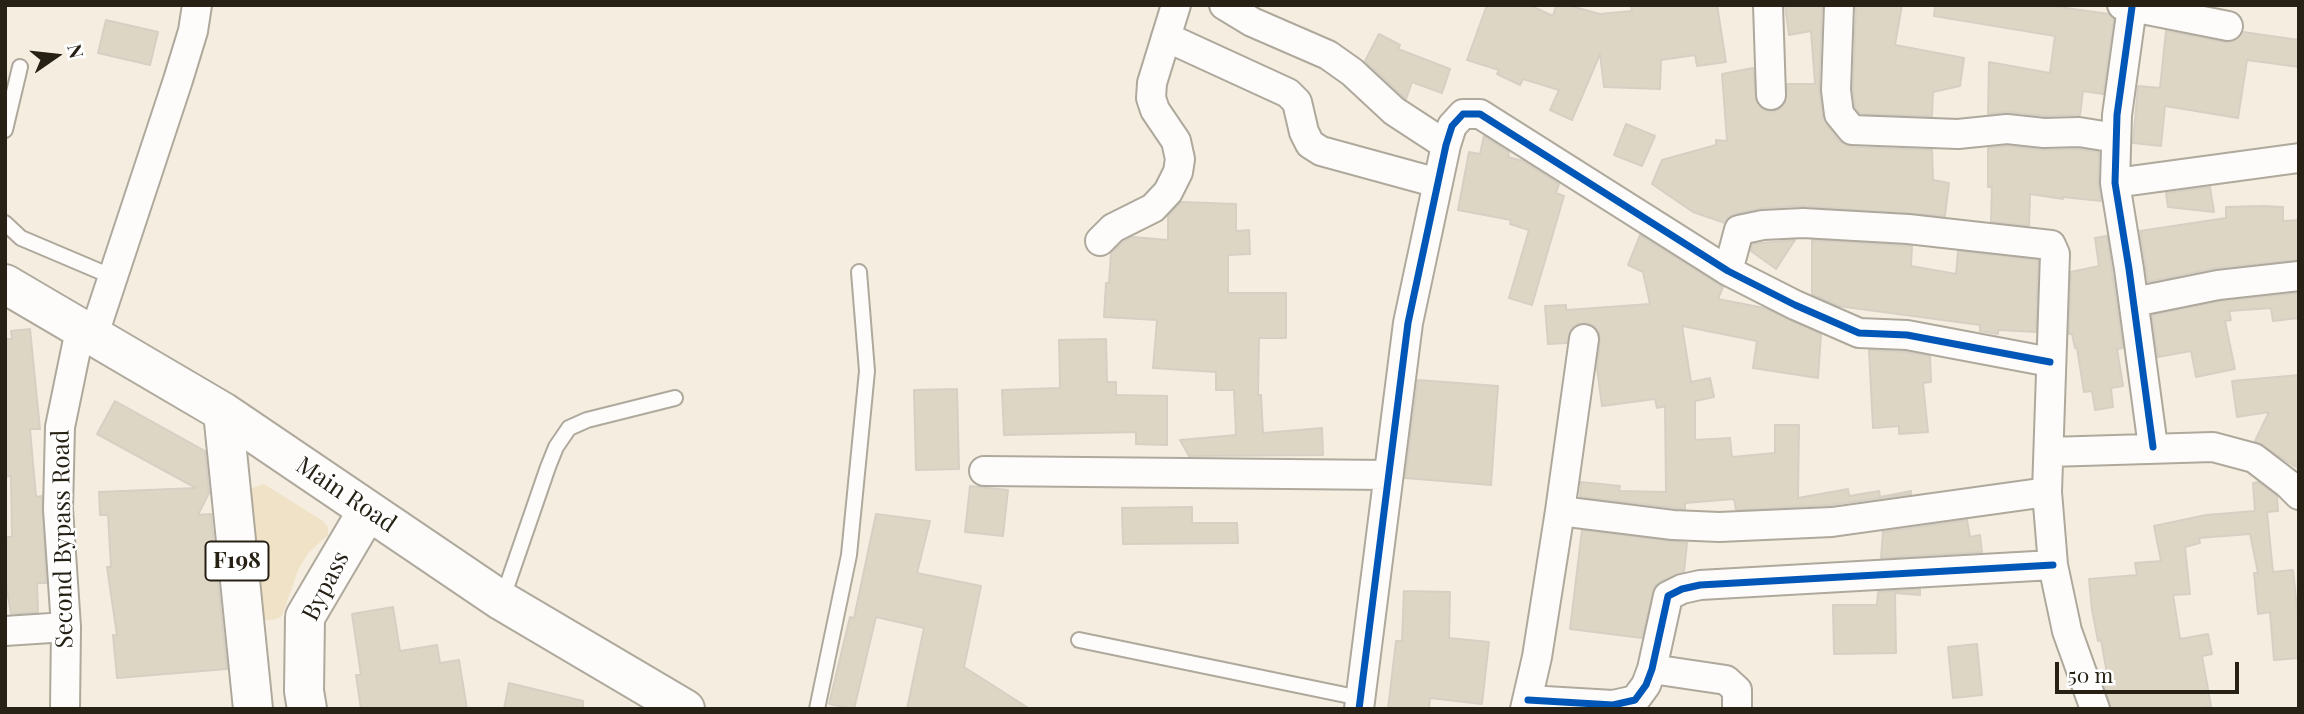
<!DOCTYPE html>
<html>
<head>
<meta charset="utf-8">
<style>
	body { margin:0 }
	#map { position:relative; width:2304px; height:714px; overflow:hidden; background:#f5eee0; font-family:"Playfair Display",serif }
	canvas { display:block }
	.frame { position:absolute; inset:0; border:7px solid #262114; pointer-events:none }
	.north { position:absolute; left:21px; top:21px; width:70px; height:70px; -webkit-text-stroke:5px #fff; paint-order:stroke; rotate:76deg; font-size:19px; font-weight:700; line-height:28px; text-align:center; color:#262114 }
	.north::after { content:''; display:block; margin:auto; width:24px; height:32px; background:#262114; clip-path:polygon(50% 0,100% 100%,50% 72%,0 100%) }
	.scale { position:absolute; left:2055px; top:662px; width:184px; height:32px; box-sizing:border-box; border:4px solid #262114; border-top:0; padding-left:9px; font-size:21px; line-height:24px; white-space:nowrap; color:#262114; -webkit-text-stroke:5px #fff; paint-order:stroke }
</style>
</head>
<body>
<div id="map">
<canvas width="2304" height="714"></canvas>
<div class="frame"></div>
<div class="north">N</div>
<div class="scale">50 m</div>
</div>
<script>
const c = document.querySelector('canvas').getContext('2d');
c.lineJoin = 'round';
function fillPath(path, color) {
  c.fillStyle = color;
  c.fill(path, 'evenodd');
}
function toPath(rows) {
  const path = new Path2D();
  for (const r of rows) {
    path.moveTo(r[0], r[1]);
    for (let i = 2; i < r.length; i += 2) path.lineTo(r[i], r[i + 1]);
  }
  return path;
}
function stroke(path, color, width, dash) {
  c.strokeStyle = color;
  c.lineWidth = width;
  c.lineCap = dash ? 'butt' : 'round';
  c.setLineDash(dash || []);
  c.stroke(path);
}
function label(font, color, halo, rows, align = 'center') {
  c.font = font + ' "Playfair Display",serif';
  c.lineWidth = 5;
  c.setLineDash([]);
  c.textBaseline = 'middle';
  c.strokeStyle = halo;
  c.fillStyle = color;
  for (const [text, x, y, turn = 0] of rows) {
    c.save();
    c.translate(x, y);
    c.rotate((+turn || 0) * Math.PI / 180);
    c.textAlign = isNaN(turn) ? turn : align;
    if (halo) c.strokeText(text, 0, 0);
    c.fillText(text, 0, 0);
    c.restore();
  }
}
fillPath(toPath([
	[264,484,323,521,328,527,328,535,309,552,299,568,282,616,274,620,267,620,259,615,248,494,252,488]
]), '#efe2c6');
const building = toPath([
	[1487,5,1529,5,1553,16,1556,5,1567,5,1600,14,1632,11,1631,5,1717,5,1726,62,1697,66,1695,55,1661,60,1660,89,1604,87,1600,54,1572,120,1550,110,1559,90,1523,79,1520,85,1497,74,1499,70,1467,60,1487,5],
	[1785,5,1822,5,1819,90,1823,116,1826,124,1839,141,1851,147,1932,150,1933,180,1949,183,1945,216,1802,206,1762,208,1736,214,1728,217,1725,223,1693,212,1652,184,1662,160,1716,145,1716,140,1727,141,1722,74,1753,68,1757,103,1763,109,1771,112,1779,109,1785,103,1787,84,1815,84,1811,31,1789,35,1785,5],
	[1856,5,1902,5,1895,45,1964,58,1960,86,1933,92,1932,116,1860,114,1855,107,1853,89,1856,5],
	[1935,5,2045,5,2109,14,2114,19,2103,94,2083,91,2080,115,2045,116,2009,112,1988,114,1989,62,2050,73,2055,36,1934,16,1935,5],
	[106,20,158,32,150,65,98,53,106,20],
	[2166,31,2225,42,2234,41,2243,32,2299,40,2299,67,2247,60,2238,118,2165,106,2161,146,2133,143,2138,86,2160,88,2166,31],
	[1379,34,1400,45,1398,49,1450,69,1442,93,1412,82,1406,99,1365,61,1379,34],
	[1626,124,1655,136,1642,166,1614,155,1626,124],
	[1484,136,1509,152,1508,157,1523,161,1559,184,1556,193,1564,196,1532,305,1509,298,1529,230,1510,224,1511,220,1458,210,1469,152,1480,154,1484,136],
	[2007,146,2044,150,2078,149,2099,152,2098,183,2101,201,2063,197,2063,199,2030,194,2029,226,1991,222,1992,187,1988,187,1988,148,2007,146],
	[2210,187,2214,212,2168,207,2166,193,2210,187],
	[1181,202,1236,204,1236,231,1249,230,1250,254,1228,255,1228,293,1286,293,1286,338,1259,338,1258,395,1261,395,1263,433,1322,428,1323,455,1189,456,1180,440,1236,435,1234,390,1216,390,1216,372,1153,368,1157,320,1104,317,1106,283,1109,283,1111,253,1123,242,1132,237,1168,240,1168,216,1181,202],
	[2262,206,2283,207,2283,221,2299,220,2299,260,2216,268,2148,282,2140,231,2226,218,2226,207,2262,206],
	[1640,235,1723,287,1718,299,1764,308,1821,334,1818,378,1753,368,1757,341,1682,326,1691,382,1710,378,1714,397,1695,401,1695,440,1730,438,1732,457,1775,453,1775,425,1799,425,1798,498,1848,489,1849,496,1879,491,1880,497,1911,491,1911,494,1830,505,1736,510,1734,499,1685,503,1685,509,1580,497,1581,482,1620,486,1619,491,1666,492,1665,406,1657,408,1655,399,1602,406,1597,368,1600,341,1599,332,1594,326,1586,323,1577,324,1571,329,1567,343,1548,344,1545,306,1566,305,1566,310,1650,304,1643,272,1628,265,1640,235],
	[2107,236,2123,348,2117,349,2123,386,2111,388,2113,407,2095,410,2092,391,2084,392,2077,348,2075,348,2072,334,2069,334,2071,272,2099,266,2095,238,2107,236],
	[1795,240,1776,269,1751,251,1752,244,1795,240],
	[1812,240,1912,246,1911,266,1956,274,1958,251,2038,260,2036,332,1998,330,1998,334,1980,331,1980,325,1838,306,1812,294,1812,240],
	[2299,293,2299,318,2273,321,2271,308,2229,311,2231,320,2225,321,2235,369,2196,377,2191,351,2158,357,2152,315,2221,301,2299,293],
	[30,329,40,429,30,429,36,497,42,496,46,583,37,583,38,612,11,614,5,578,5,537,12,537,11,476,5,477,5,339,12,339,11,331,30,329],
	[1106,339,1107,382,1116,382,1116,395,1167,396,1167,445,1136,444,1136,432,1004,435,1002,390,1060,388,1059,340,1106,339],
	[1869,350,1905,352,1930,356,1931,382,1923,383,1928,432,1899,434,1899,426,1873,428,1869,350],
	[2299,375,2299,469,2255,441,2269,412,2237,417,2232,381,2299,375],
	[1418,380,1498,386,1491,485,1405,478,1418,380],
	[957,389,959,469,916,470,914,390,957,389],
	[115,401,205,451,209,493,198,515,211,514,227,669,117,678,113,635,117,635,107,567,111,567,108,515,100,515,99,492,196,488,97,434,115,401],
	[2258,482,2277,496,2278,511,2267,512,2273,572,2293,570,2299,626,2299,658,2274,660,2270,612,2258,614,2254,573,2258,573,2250,534,2199,538,2200,543,2185,547,2190,594,2173,595,2180,639,2208,634,2212,654,2202,656,2211,706,2197,709,2111,709,2104,685,2109,684,2101,640,2098,641,2092,610,2089,579,2137,575,2135,563,2161,561,2154,526,2206,515,2255,511,2253,483,2258,482],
	[970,486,1008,490,1003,536,965,532,970,486],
	[1192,507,1192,523,1237,523,1238,543,1123,544,1122,508,1192,507],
	[876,514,930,521,917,573,981,586,964,667,1030,709,907,709,924,628,876,617,854,709,829,704,850,617,854,618,876,514],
	[1967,520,1970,537,1980,535,1982,552,1881,558,1883,532,1967,520],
	[1582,530,1687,543,1684,572,1661,581,1655,586,1642,638,1570,629,1582,530],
	[1920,589,1920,595,1895,593,1896,653,1834,654,1833,605,1877,605,1878,592,1920,589],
	[1404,591,1450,592,1449,638,1489,642,1482,704,1430,698,1429,709,1388,709,1396,641,1402,641,1404,591],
	[393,607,400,651,437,645,440,663,459,660,467,709,361,709,356,675,361,675,352,614,393,607],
	[1977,644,1982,695,1953,698,1948,647,1977,644],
	[509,683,583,701,583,709,504,709,509,683]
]);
fillPath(building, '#ded6c4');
stroke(building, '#d6d0c4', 2);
const service = toPath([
	[5,130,20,67],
	[5,223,21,238,113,277],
	[502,600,548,467,556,447,569,428,587,420,675,398],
	[1079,640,1360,698],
	[817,709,849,555,867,371,859,272]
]);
const minor = toPath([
	[1224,5,1252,22,1328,55,1352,72,1394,111,1446,145],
	[1768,5,1771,95],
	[1839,5,1836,90,1839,114,1852,130,1958,134,2007,129,2044,133,2079,132,2116,138],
	[2122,5,2228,26],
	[2132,7,2117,115,2115,183,2129,269,2153,447],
	[1166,37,1288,93,1297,102,1304,132,1310,144,1321,151,1438,183],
	[2115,183,2299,158],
	[1100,241,1113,228,1153,208,1168,192,1178,172,1180,159,1176,141,1155,110,1151,98,1152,83,1176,5],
	[1728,271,1739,230,1763,225,1803,223,1908,229,2051,245,2055,254,2047,492,2053,565,2067,631,2095,709],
	[2134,302,2218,285,2299,276],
	[93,337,178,80,193,31,197,5],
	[2049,452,2213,447,2254,458,2288,484,2299,495],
	[984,471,1388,475],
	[1560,511,1673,525,1719,527,1832,522,2047,492],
	[5,631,66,627],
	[1652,669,1726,680,1737,690,1737,709],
	[1528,700,1613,705,1635,700,1646,685,1652,669,1668,596,1682,589,1700,585,2053,565],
	[65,709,66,627,58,509,60,427,80,330],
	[1359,709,1408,323,1446,145,1452,126,1463,114,1480,114,1728,271,1795,305,1859,333,1907,335,2050,362],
	[1525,709,1537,657,1560,511,1584,339]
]);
const primary = toPath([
	[5,284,223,412,502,601,685,709],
	[223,412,253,709],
	[307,709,304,691,305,617,368,510]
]);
stroke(service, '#aea99c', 18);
stroke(minor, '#aea99c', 32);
stroke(primary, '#aea99c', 42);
stroke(service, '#fefcfa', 14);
stroke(minor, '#fefcfa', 28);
stroke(primary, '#fefcfa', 38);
stroke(toPath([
	[2132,7,2117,115,2115,183,2129,269,2153,447],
	[1528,700,1613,705,1635,700,1646,685,1652,669,1668,596,1682,589,1700,585,2053,565],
	[1359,709,1408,323,1446,145,1452,126,1463,114,1480,114,1728,271,1795,305,1859,333,1907,335,2050,362]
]), '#0057b8', 7);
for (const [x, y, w] of [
	[237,561,63]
]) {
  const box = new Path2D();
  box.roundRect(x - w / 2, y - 19.5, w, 39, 5);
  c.fillStyle = '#fff';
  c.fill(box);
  stroke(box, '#262114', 2);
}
label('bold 23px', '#262114', null, [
	["F198",237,561]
]);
label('24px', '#262114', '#fff', [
	["Main Road",346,495,34],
	["Second Bypass Road",63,539,-91],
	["Bypass",326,586,-63]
]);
</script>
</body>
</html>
